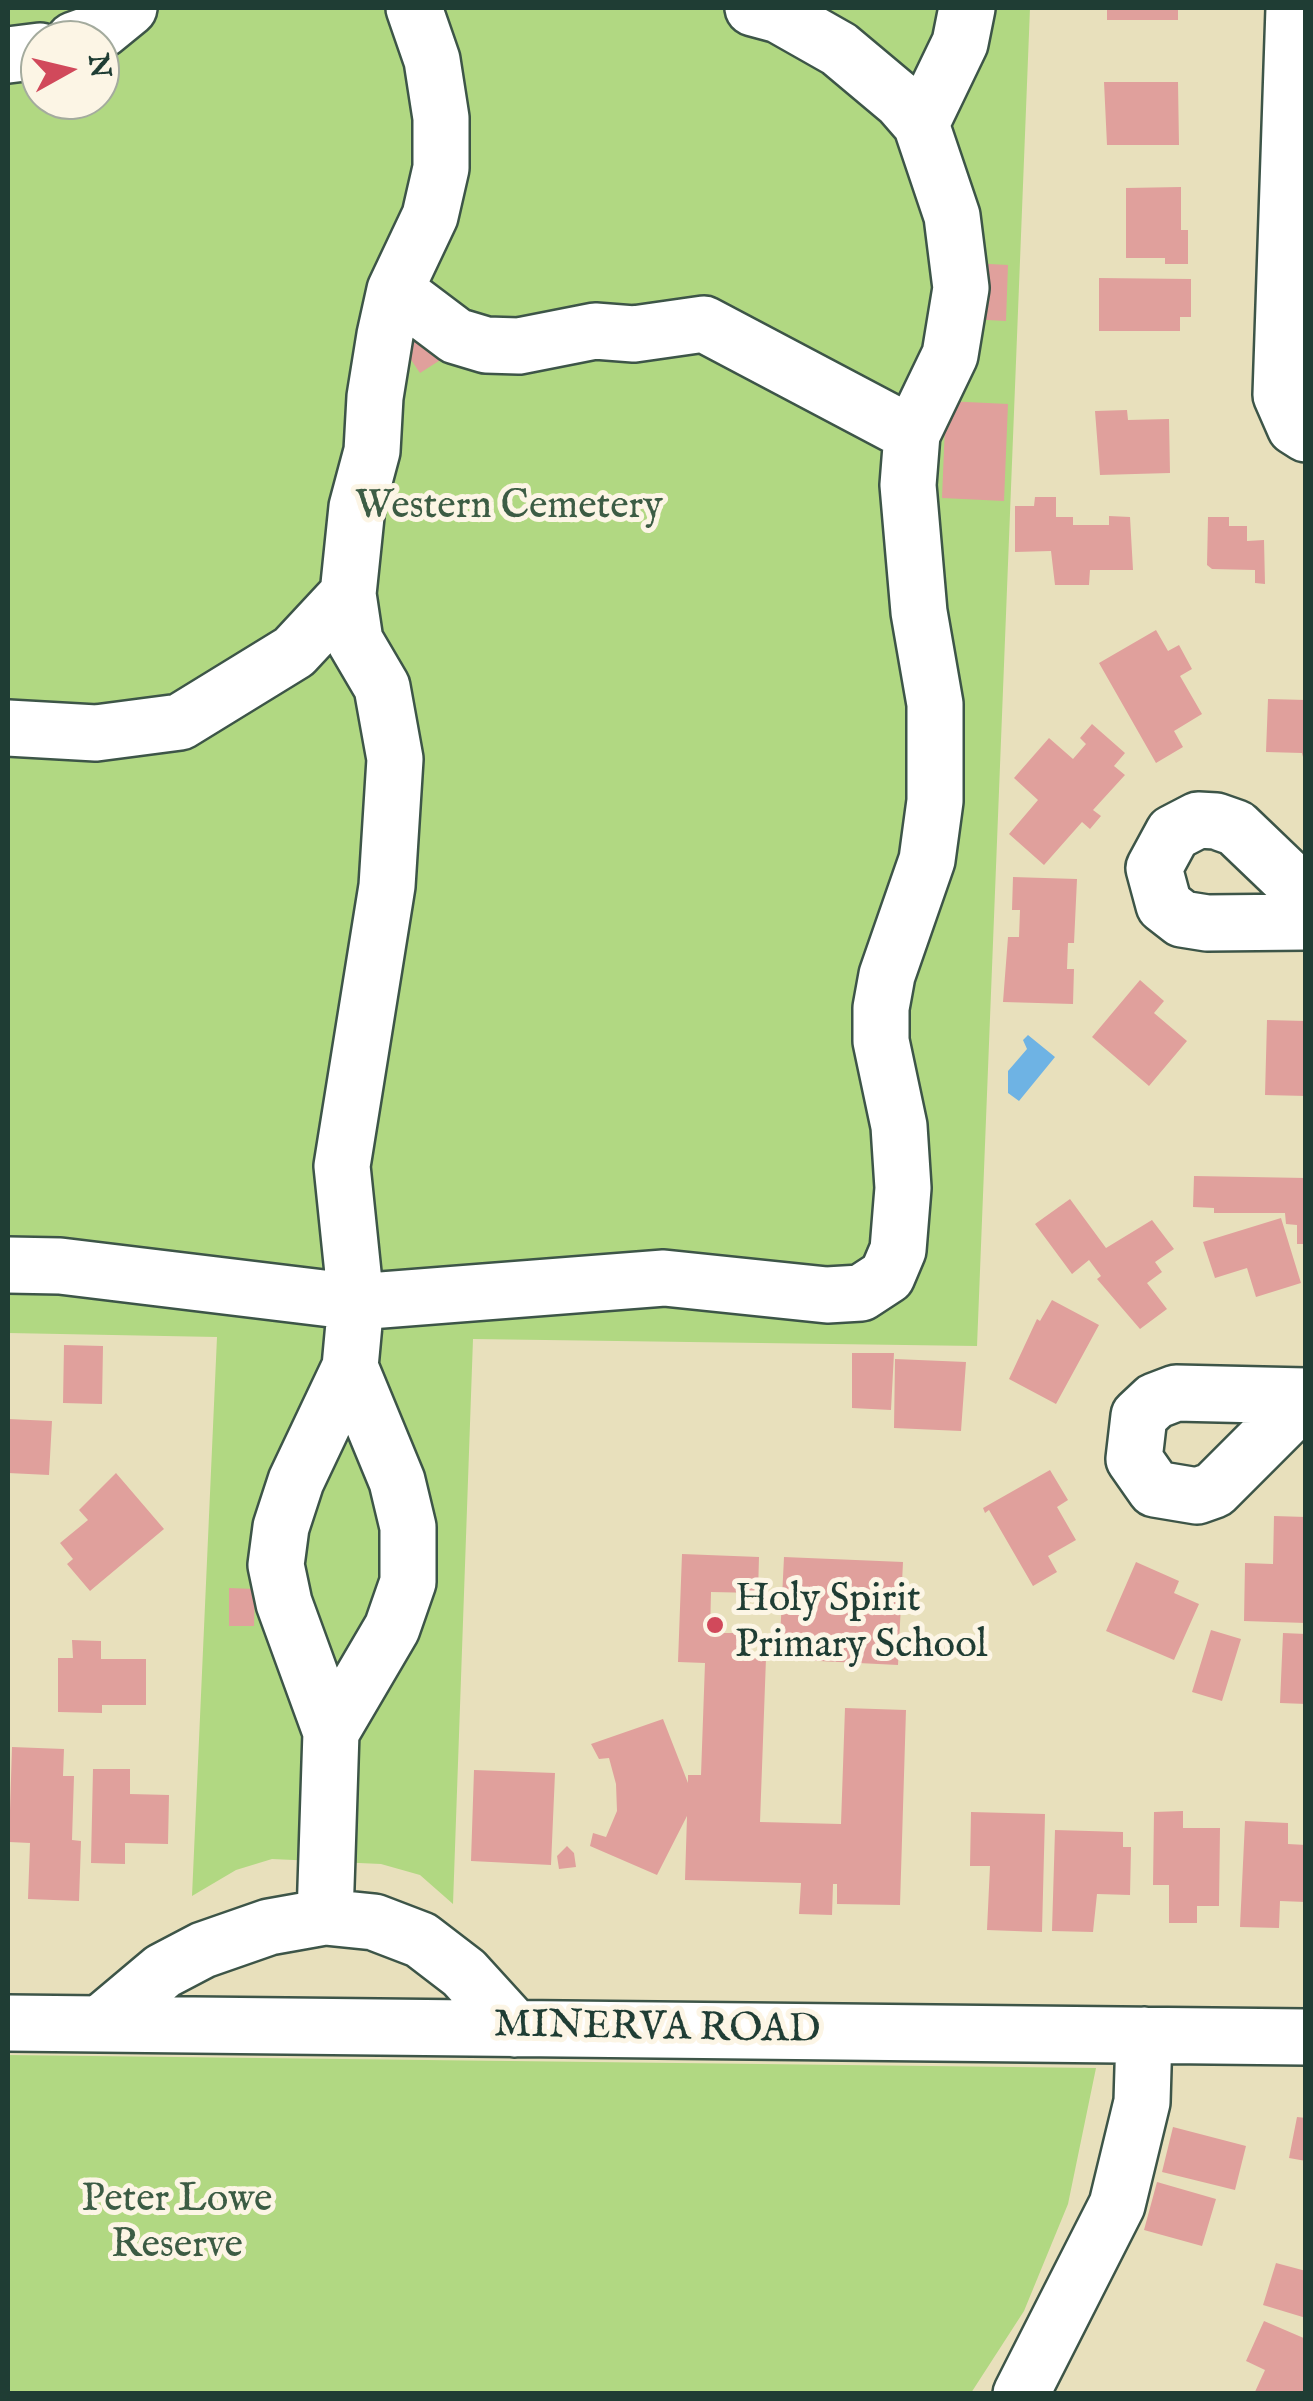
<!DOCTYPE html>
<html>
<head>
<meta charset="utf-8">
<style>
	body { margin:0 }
	#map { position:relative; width:1313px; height:2401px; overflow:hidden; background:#e8e0bc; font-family:"IM FELL English",serif }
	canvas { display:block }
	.frame { position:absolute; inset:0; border:10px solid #1f3d34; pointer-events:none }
	.north { position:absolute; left:20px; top:20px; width:100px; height:100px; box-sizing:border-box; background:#fcf5e5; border:2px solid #a4ab9e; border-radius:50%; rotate:82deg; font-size:28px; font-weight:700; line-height:40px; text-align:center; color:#1f3d34 }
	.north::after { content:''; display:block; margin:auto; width:35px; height:45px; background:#d1495b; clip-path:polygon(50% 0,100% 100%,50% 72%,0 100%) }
</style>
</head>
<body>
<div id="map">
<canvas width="1313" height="2401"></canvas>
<div class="frame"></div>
<div class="north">N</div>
</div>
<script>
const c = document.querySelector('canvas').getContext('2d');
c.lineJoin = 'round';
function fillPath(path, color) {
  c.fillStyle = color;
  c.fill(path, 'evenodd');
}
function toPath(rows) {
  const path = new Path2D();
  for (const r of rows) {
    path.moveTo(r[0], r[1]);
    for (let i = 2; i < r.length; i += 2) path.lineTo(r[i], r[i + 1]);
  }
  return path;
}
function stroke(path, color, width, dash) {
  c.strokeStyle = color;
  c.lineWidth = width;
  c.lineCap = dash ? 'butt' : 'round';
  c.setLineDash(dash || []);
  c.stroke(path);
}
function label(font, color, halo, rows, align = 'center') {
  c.font = font + ' "IM FELL English",serif';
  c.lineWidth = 10;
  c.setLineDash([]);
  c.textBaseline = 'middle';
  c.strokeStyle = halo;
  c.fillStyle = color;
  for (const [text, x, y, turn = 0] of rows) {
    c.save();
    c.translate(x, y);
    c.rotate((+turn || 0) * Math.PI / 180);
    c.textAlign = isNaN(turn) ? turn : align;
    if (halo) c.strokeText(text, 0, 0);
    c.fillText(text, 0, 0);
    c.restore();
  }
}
fillPath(toPath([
	[8,8,1030,8,977,1346,473,1339,453,1904,420,1875,381,1864,272,1859,236,1870,192,1896,217,1337,8,1333],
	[40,40,100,40,100,100,40,100],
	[8,2055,1096,2068,1068,2204,1024,2311,971,2393,8,2394]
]), '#b1d882');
fillPath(toPath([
	[1028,1035,1055,1057,1019,1101,1008,1093,1008,1071,1027,1049,1023,1040]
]), '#6eb3e4');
fillPath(toPath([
	[1107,8,1178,8,1178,20,1107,20],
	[1104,82,1178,82,1179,145,1107,145],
	[1181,187,1181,230,1188,230,1188,264,1165,264,1165,258,1126,258,1126,188],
	[971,263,1008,265,1006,321,968,319],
	[1099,278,1191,279,1191,317,1180,317,1180,331,1099,331],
	[425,325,445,357,420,373,399,342],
	[946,401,1008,404,1004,501,942,498],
	[1127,410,1128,420,1169,419,1170,473,1100,475,1095,411],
	[1035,497,1056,497,1056,517,1073,517,1073,525,1109,525,1109,516,1130,517,1133,570,1090,570,1089,585,1055,585,1051,551,1015,552,1015,506,1034,506],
	[1208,517,1229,517,1229,526,1247,526,1247,541,1264,540,1265,584,1255,583,1255,570,1212,569,1207,565],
	[1156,630,1168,651,1179,645,1192,669,1180,676,1202,714,1174,731,1183,747,1156,763,1099,663],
	[1268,699,1306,700,1306,769,1302,753,1266,752],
	[1092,724,1125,753,1114,766,1125,775,1093,810,1101,816,1090,829,1082,822,1044,865,1009,834,1038,800,1014,778,1049,738,1073,759,1086,744,1080,738],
	[1013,877,1077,879,1074,943,1068,943,1067,969,1074,969,1073,1004,1003,1002,1008,937,1019,937,1020,910,1012,910],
	[1140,980,1164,1001,1154,1013,1187,1041,1149,1086,1092,1037],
	[1267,1020,1306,1021,1306,1096,1265,1095],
	[1194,1176,1306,1178,1306,1244,1297,1244,1297,1225,1286,1224,1285,1213,1214,1213,1214,1208,1193,1207],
	[1070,1199,1106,1248,1152,1220,1174,1249,1155,1262,1162,1272,1147,1283,1167,1309,1140,1329,1097,1279,1101,1276,1089,1260,1072,1274,1035,1224],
	[1281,1218,1301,1283,1256,1297,1247,1268,1215,1278,1203,1242],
	[1052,1300,1099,1325,1056,1404,1009,1379,1037,1319,1040,1321],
	[64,1345,103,1346,102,1404,63,1403],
	[852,1353,894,1353,891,1410,852,1408],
	[895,1359,966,1362,961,1431,894,1428],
	[8,1419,52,1421,49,1475,8,1473],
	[1050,1470,1068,1500,1057,1507,1076,1540,1048,1556,1057,1572,1033,1586,989,1510,985,1513,983,1508],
	[116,1473,164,1529,90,1591,67,1564,73,1559,60,1543,88,1520,79,1510],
	[1274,1516,1306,1517,1306,1623,1244,1621,1245,1563,1273,1564],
	[682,1554,759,1557,758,1593,711,1592,710,1633,739,1633,738,1657,766,1658,760,1822,841,1824,845,1708,906,1710,900,1905,837,1904,837,1884,833,1884,832,1915,799,1914,801,1883,685,1880,687,1816,657,1875,590,1846,593,1833,606,1837,617,1811,616,1784,609,1758,599,1759,591,1744,663,1719,688,1783,688,1775,701,1775,705,1663,678,1662],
	[784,1557,903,1562,898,1665,779,1659],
	[1136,1562,1179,1581,1174,1593,1199,1604,1174,1660,1106,1631],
	[229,1588,255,1589,254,1626,229,1626],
	[1211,1630,1241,1639,1222,1701,1192,1692],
	[1283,1633,1306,1634,1306,1704,1280,1703],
	[72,1640,101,1641,101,1659,146,1659,146,1705,102,1705,102,1713,58,1712,58,1658,73,1658],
	[12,1747,64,1749,63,1776,74,1776,72,1840,81,1841,79,1901,28,1899,30,1843,9,1842],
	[93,1769,130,1769,130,1794,169,1795,168,1844,125,1843,125,1864,91,1863],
	[474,1770,555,1773,551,1865,471,1861],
	[1183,1811,1183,1828,1220,1828,1219,1906,1197,1906,1197,1923,1169,1923,1169,1885,1153,1885,1154,1812],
	[971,1812,1045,1814,1042,1932,987,1930,990,1866,970,1866],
	[1245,1821,1288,1823,1288,1844,1306,1845,1306,1902,1280,1901,1279,1928,1240,1927],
	[1055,1830,1123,1832,1123,1847,1131,1847,1130,1895,1097,1894,1093,1932,1052,1931],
	[567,1846,574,1853,576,1867,559,1869,557,1856],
	[1297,2117,1306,2118,1306,2161,1289,2158],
	[1173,2127,1246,2146,1235,2190,1162,2172],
	[1157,2182,1216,2199,1202,2246,1144,2230],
	[1276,2263,1306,2271,1306,2318,1263,2305],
	[1264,2321,1306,2339,1306,2394,1254,2394,1265,2370,1246,2361]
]), '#e0a09c');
const minor = toPath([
	[753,8,779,15,839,49,901,101,921,124],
	[1294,8,1281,395,1295,427,1306,434],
	[74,40,102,30,129,8],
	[8,55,40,51],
	[395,290,456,336,486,345,519,346,595,331,634,334,704,324,912,434],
	[8,728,96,733,180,722,294,652,348,594,357,507,372,451,375,397,385,335,395,290,430,216,441,168,441,118,432,60,414,8],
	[1306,895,1236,828,1216,821,1198,820,1173,833,1154,868,1164,905,1182,919,1207,923,1306,922],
	[8,1265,60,1266,356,1302,664,1278,827,1295,861,1293,887,1276,898,1250,903,1188,899,1126,881,1041,881,1008,887,975,927,860,935,801,935,704,919,612,908,485,912,434,950,355,961,288,952,216,921,124,960,43,967,8],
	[1306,1396,1176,1393,1155,1401,1139,1416,1134,1459,1155,1489,1197,1496,1214,1490,1306,1398],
	[331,1732,284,1603,276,1565,281,1527,296,1481,350,1367],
	[325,1917,331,1732,392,1628,408,1582,408,1527,397,1481,350,1367,356,1302,342,1166,387,886,395,759,382,687,355,641,348,594],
	[8,2023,1306,2037],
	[100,2024,163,1971,203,1950,269,1927,325,1917,374,1922,421,1940,464,1973,515,2029],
	[1021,2394,1117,2205,1142,2102,1144,2035]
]);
stroke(minor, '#3d5548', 60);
stroke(minor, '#fff', 55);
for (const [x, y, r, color] of [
	[715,1625,10,"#d1495b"]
]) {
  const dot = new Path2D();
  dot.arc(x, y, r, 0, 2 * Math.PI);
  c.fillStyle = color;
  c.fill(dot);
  stroke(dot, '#fcf5e5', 4);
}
label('40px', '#3c5c44', '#fcf5e5', [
	["Western Cemetery",509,509],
	["Peter Lowe",177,2202],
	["Reserve",177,2248]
]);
label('40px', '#1f3d34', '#fcf5e5', [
	["Holy Spirit",735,1602],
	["Primary School",735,1648]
], 'left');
label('40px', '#1f3d34', '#fcf5e5', [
	["MINERVA ROAD",657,2030,1]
]);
</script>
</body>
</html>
